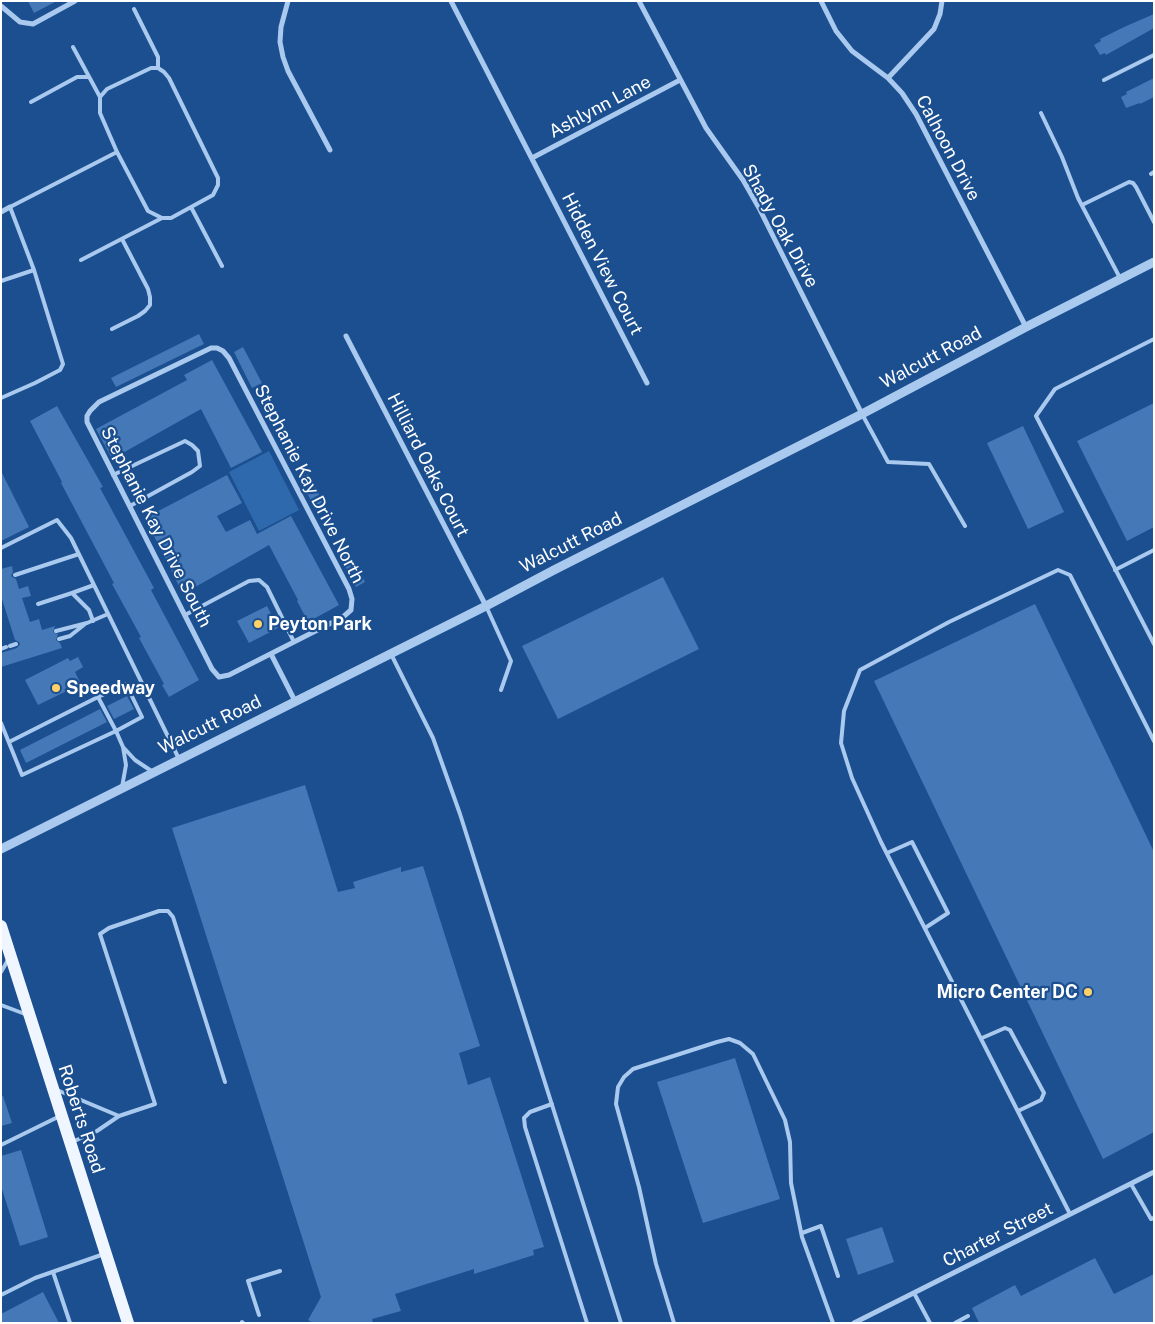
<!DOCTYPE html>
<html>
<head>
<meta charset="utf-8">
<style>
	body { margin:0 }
	#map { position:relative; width:1155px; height:1324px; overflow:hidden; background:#1b4f8f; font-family:"Public Sans",sans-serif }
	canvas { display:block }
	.frame { position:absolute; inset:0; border:2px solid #fff; pointer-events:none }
</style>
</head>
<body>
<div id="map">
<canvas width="1155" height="1324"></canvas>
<div class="frame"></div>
</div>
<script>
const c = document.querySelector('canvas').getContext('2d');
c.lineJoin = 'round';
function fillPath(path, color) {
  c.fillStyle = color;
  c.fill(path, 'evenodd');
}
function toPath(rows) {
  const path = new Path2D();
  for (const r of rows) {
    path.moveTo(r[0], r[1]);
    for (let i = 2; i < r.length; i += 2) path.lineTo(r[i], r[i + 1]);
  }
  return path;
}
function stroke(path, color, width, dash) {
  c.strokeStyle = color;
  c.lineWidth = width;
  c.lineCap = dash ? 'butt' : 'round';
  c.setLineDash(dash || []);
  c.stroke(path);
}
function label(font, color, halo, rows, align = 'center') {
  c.font = font + ' "Public Sans",sans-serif';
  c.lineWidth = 4.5;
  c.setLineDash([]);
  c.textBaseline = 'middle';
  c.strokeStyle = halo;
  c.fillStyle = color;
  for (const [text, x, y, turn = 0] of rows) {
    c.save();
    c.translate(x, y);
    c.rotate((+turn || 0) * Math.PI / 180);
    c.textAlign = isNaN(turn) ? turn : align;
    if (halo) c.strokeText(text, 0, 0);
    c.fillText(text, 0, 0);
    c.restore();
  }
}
fillPath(toPath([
	[269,451,299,510,259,531,229,472]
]), '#2e69ad');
fillPath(toPath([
	[28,1,57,1,34,13],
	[1154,14,1154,28,1106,55,1105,53,1100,55,1094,45,1101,41,1100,39,1124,27],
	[1154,78,1154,97,1140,104,1140,103,1126,108,1121,97,1127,94,1126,92],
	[199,334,204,344,116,387,111,378],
	[243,347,262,383,252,388,234,352],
	[212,360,262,452,231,468,201,409,112,459,96,429,187,380,184,375],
	[1154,403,1154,527,1127,541,1077,441],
	[57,406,103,487,100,488,154,588,151,590,199,680,169,697,162,685,164,684,139,638,141,637,112,584,114,583,61,483,62,482,30,421],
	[282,421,300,457,291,462,272,426],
	[1023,426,1064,512,1028,529,987,443],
	[1,471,29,527,1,541],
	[308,474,327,509,318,514,299,478],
	[227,475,242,503,217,516,226,532,250,520,257,534,291,516,339,605,308,622,297,601,298,600,269,545,183,594,145,518],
	[346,546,365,582,356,587,337,551],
	[12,566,13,572,11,576,16,579,19,589,28,586,31,596,22,598,30,622,39,619,42,630,55,626,53,632,58,634,56,640,60,643,62,648,1,667,1,653,17,648,20,644,19,642,15,640,1,596,1,569],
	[663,577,699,649,558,719,522,646],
	[1035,604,1154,852,1154,1132,1103,1159,874,681],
	[267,606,278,628,249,643,237,621],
	[78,657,83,667,75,672,81,684,38,705,25,680,68,658,70,661],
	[127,696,134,709,114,719,107,706],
	[100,709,107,722,26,763,20,750],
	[305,785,338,892,355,888,353,882,401,867,401,872,423,866,480,1046,459,1053,468,1085,490,1077,544,1247,533,1250,534,1255,474,1274,474,1269,395,1294,401,1311,372,1319,373,1323,313,1323,308,1320,321,1297,172,828],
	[735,1058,780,1199,703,1223,657,1082],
	[1,1096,3,1096,12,1123,1,1126],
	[21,1150,48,1237,20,1246,1,1186,1,1156],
	[882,1227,894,1262,858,1275,846,1239],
	[1095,1258,1114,1294,1154,1274,1154,1323,979,1323,972,1308,1015,1285,1021,1296],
	[43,1292,59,1323,1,1323,1,1314]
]), '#4478b7');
stroke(toPath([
	[134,9,158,57,158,68],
	[73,47,100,97],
	[151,68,158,68,164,72,169,78,218,178,218,185,213,195,171,218,162,218,148,211,117,152,100,113,100,97,107,89,151,68],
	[1104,80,1154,55],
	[31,102,77,77,88,77],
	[1041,113,1062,157,1078,198,1120,278],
	[1151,174,1154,172],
	[1082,205,1129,182,1133,183,1136,187,1154,222],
	[191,207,222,266],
	[81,260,162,218],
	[1,281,34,270],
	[112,329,138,316,145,311,150,305,150,297,148,289,122,239],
	[1154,339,1055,389,1036,416,1154,644],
	[1,398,35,383,60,370,63,364,34,270,10,207,117,152],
	[862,414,888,462,929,464,965,526],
	[113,475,185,441,192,445,198,451,200,466,192,472,130,506],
	[1,548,57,520,71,538,179,759],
	[1115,570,1154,550],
	[15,575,79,554],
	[38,604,72,593],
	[486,606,511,661,501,690],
	[185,615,249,581,259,580,267,587,294,642],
	[93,621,89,610,72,593,94,585],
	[56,631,87,623,108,614],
	[59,639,70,636,85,624],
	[10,646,16,644],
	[1,649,6,647],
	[391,654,433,738,460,814,621,1323],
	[1,723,22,775,116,731,123,747,126,765,122,787],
	[9,742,98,697,126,684,142,717,116,731,98,697],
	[123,747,135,760,153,772],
	[887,853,912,842,948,913,925,928],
	[1,972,8,960],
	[1,1005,25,1014],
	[982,1038,1005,1028,1010,1030,1044,1093,1041,1100,1018,1111],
	[57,1090,119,1116],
	[552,1104,530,1112,524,1118,525,1127,587,1323],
	[72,1142,97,1131,119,1116,155,1104,100,934,109,928,159,911,168,911,173,917,225,1082],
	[1,1145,60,1116],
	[1131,1184,1151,1219,1154,1218],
	[1070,1214,881,842,852,778,841,743,844,711,860,670,949,622,1058,570,1070,575,1154,741],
	[802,1233,821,1226,838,1276],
	[53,1272,70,1323],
	[914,1293,930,1323],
	[1,1295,35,1278,104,1254],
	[259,1315,248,1281,280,1271],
	[242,1322,243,1323],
	[674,1323,656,1264,639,1187,616,1104,618,1087,624,1077,633,1069,717,1042,729,1039,740,1043,753,1054,785,1120,790,1142,791,1183,802,1237,833,1323],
	[955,1323,968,1316]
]), '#a9c9ee', 4);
stroke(toPath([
	[288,1,281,27,280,42,283,57,288,71,330,150],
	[451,1,647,383],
	[639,1,706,128,743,180,759,208,862,414],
	[821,1,836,31,852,51,888,78,902,93,916,114,1026,327],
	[1,6,20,22,33,24,75,1],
	[888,78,934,29,940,14,942,1],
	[532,158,680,80],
	[1,212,10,207],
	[346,336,486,606],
	[211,348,217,348,223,351,229,358,349,589,352,599,351,610,343,617,229,675,219,677,212,669,87,422,87,416,90,411,99,402,211,348],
	[271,654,295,701],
	[854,1323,1154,1172]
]), '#a9c9ee', 5);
stroke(toPath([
	[1,849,486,606,554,570,862,414,1026,327,1154,262]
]), '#a9c9ee', 9);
stroke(toPath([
	[1,926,128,1323]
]), '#f0f6ff', 12);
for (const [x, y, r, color] of [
	[258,624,5,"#ffd166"],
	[56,688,5,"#ffd166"],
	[1088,992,5,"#ffd166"]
]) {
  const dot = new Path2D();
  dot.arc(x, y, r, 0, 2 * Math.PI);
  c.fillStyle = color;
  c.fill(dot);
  stroke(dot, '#1b4f8f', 2);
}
label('18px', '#fff', '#1b4f8f', [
	["Ashlynn Lane",600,107,-28],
	["Calhoon Drive",948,148,62],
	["Shady Oak Drive",780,226,61],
	["Hidden View Court",602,264,63],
	["Walcutt Road",931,358,-28],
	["Hilliard Oaks Court",428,465,63],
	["Stephanie Kay Drive North",309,484,63],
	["Stephanie Kay Drive South",156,527,63],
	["Walcutt Road",571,543,-27],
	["Walcutt Road",210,725,-26],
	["Roberts Road",81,1119,72],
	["Charter Street",998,1235,-27]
]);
label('bold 18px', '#fff', '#1b4f8f', [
	["Peyton Park",268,624],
	["Speedway",66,688],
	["Micro Center DC",1078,992,"right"]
], 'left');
</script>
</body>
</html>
